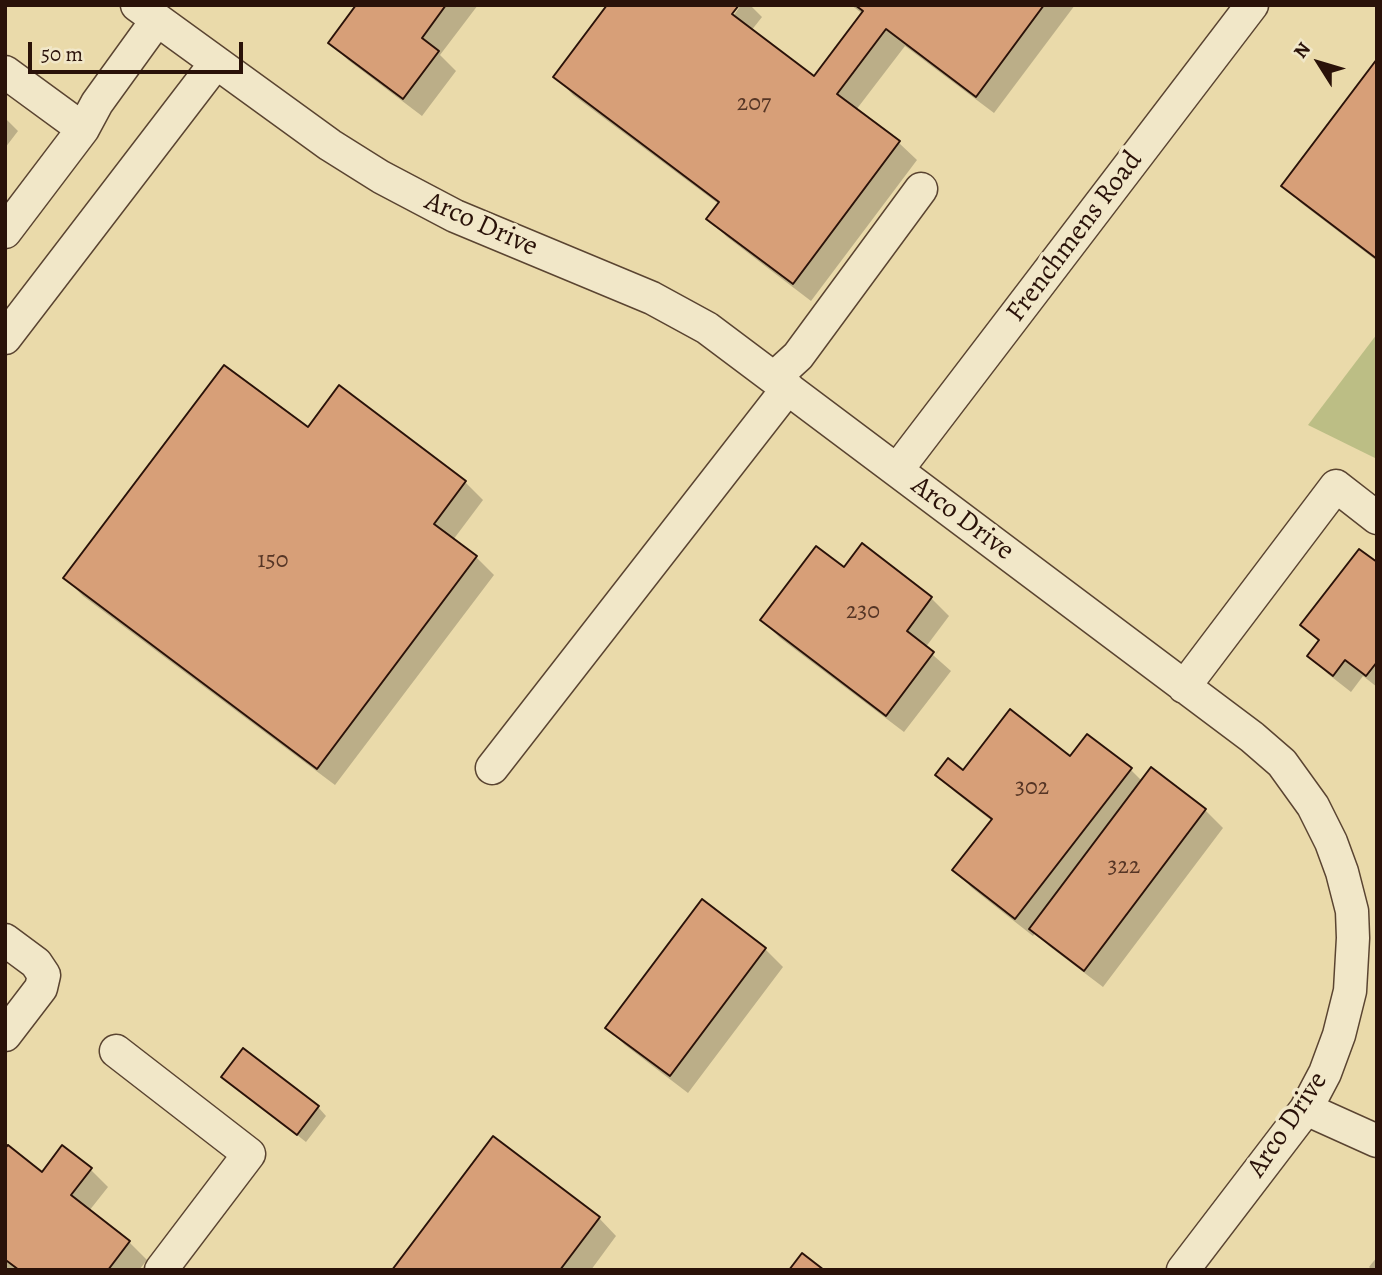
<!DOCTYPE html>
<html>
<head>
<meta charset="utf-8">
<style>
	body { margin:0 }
	#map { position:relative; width:1382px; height:1275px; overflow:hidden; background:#eadaaa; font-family:Alegreya,serif }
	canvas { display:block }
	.frame { position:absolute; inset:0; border:7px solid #2a1209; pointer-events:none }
	.north { position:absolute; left:1284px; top:28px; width:70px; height:70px; -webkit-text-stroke:5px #f1e7c8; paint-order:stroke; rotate:307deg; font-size:19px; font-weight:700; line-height:28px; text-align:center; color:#2a1209 }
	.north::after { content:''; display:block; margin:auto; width:24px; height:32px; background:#2a1209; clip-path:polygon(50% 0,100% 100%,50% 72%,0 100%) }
	.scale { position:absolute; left:28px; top:42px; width:215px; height:32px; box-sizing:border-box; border:4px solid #2a1209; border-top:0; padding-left:9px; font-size:21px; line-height:24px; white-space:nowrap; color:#2a1209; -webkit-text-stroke:5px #f1e7c8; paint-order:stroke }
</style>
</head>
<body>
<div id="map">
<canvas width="1382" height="1275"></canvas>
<div class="frame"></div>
<div class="north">N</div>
<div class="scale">50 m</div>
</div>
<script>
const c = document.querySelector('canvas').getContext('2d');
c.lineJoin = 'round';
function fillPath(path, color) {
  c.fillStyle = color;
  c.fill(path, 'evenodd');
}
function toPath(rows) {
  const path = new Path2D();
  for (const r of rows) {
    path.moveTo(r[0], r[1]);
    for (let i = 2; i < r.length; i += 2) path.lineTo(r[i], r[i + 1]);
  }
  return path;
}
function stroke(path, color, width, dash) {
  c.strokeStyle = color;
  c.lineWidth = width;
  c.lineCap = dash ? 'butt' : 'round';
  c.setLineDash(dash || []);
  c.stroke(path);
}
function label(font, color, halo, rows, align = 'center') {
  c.font = font + ' Alegreya,serif';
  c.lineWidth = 7;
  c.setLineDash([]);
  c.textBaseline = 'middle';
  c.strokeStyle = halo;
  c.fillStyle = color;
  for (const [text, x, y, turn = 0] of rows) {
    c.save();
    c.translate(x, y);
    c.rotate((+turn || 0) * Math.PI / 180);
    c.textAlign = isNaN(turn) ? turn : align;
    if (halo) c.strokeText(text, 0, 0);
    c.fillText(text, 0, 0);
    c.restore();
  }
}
fillPath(toPath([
	[1377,334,1377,459,1308,425]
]), '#bcbe85');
fillPath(toPath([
	[358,5,478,5,440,55,456,71,422,116,348,60,330,42],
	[741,5,750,5,762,17,751,31,815,78,863,14,851,5,1075,5,994,113,905,46,856,110,899,143,917,160,811,301,727,237,709,219,720,205,573,95,556,77,726,20,729,22],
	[1377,62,1377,261,1301,203,1283,186],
	[5,118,18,131,5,148],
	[340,388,465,482,483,500,453,540,476,557,494,575,335,785,83,596,65,578,308,430],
	[1377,564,1377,687,1363,676,1351,692,1328,674,1310,656,1320,643,1302,625],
	[845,569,931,598,949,616,925,648,951,671,904,732,780,638,762,620],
	[1071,758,1131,770,1142,781,1151,769,1205,810,1223,828,1103,987,1049,946,1035,933,1033,936,972,888,954,870,992,821,955,792,937,774],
	[702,902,765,949,783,967,688,1093,625,1045,607,1028],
	[223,1077,318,1107,326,1116,306,1142],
	[5,1151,42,1174,90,1169,108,1187,89,1211,129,1242,147,1260,139,1270,5,1270],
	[599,1218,616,1236,591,1270,394,1270],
	[1377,1257,1377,1270,1372,1270,1369,1267]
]), '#0003');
const building = toPath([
	[356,5,446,5,422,38,439,51,403,99,328,43,356,5],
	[607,5,739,5,732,14,814,76,863,11,855,5,1044,5,976,97,886,29,837,94,900,141,793,284,706,219,719,202,553,77,607,5],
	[1377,59,1377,259,1281,186,1377,59],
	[224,365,308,427,339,385,466,481,434,524,477,556,317,769,63,578,224,365],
	[862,543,932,597,907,631,934,652,886,716,760,620,816,546,844,567,862,543],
	[1359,549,1377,562,1377,662,1366,676,1345,660,1333,676,1307,656,1319,640,1300,625,1359,549],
	[1010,709,1070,756,1087,734,1132,768,1015,919,952,870,992,819,935,775,948,758,963,770,1010,709],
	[1151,767,1206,809,1084,971,1029,929,1151,767],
	[702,899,766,948,670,1076,605,1028,702,899],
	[243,1048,319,1106,297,1135,221,1077,243,1048],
	[493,1136,600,1217,560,1270,392,1270,493,1136],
	[8,1145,42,1172,62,1145,92,1168,71,1195,130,1241,108,1270,19,1270,7,1261,5,1262,5,1148,8,1145],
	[802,1253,824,1270,789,1270,802,1253]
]);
fillPath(building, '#d79f78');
stroke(building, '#2a1209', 2);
const minor = toPath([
	[137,5,330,145,381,177,455,216,652,298,707,328,1252,737,1282,763,1313,806,1331,842,1342,872,1352,911,1353,938,1350,991,1339,1035,1325,1073,1306,1109,1183,1270],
	[5,72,83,129,97,103,157,20],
	[5,232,83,129],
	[5,338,215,64],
	[774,378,798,356,921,189],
	[897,470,1252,5],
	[1184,687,1336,486,1377,518],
	[492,768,788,388],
	[5,940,36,963,44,975,41,988,5,1035],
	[116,1051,249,1154,161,1270],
	[1306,1109,1377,1141]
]);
stroke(minor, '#5a4431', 35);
stroke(minor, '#f1e7c8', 32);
label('24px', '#553525', null, [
	["207",754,104],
	["150",273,561],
	["230",863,612],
	["302",1032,788],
	["322",1124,867]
]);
label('28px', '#2a1209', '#f1e7c8', [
	["Arco Drive",481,225,24],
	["Frenchmens Road",1075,237,-53],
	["Arco Drive",962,519,37],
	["Arco Drive",1288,1125,-56]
]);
</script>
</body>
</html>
